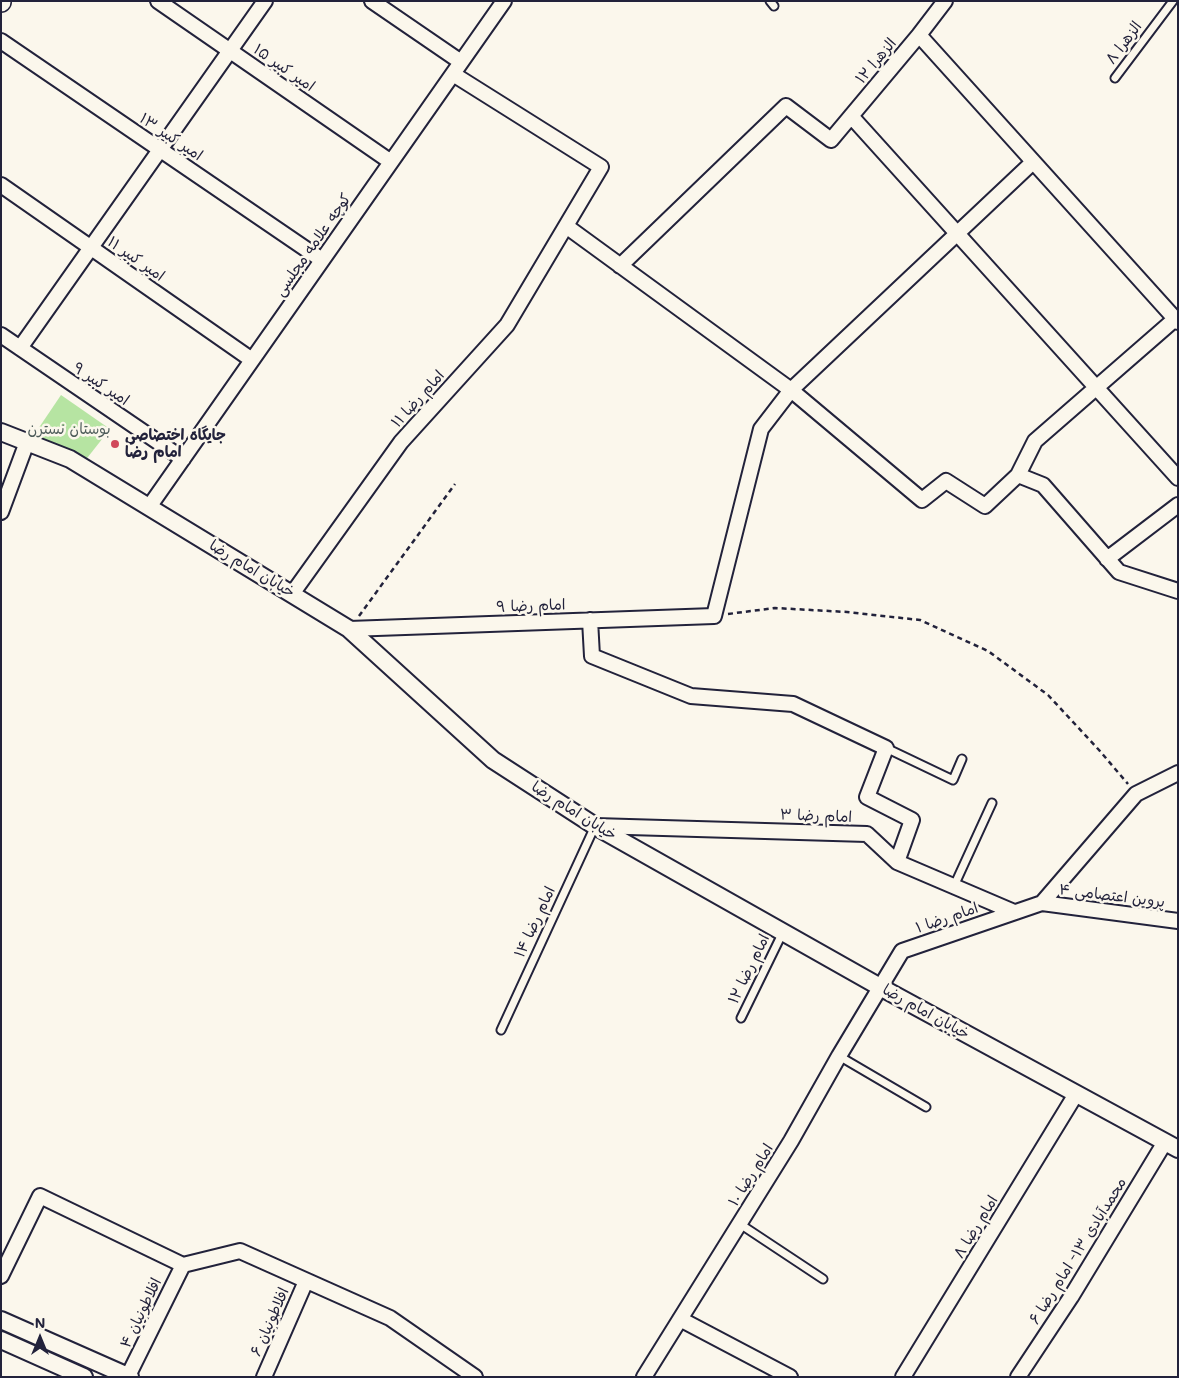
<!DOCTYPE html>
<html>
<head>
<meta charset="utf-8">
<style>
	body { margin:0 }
	#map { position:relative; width:1179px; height:1378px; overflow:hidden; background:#fbf7ec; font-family:Mali,sans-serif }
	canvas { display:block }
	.frame { position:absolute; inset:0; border:2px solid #22223b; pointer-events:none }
	.north { position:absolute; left:15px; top:1313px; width:50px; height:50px; -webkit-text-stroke:4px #fbf7ec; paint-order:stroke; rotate:0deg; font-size:14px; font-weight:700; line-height:20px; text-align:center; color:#22223b }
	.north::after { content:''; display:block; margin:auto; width:18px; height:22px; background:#22223b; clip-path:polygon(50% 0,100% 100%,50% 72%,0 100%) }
</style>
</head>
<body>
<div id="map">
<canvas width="1179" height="1378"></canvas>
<div class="frame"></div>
<div class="north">N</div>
</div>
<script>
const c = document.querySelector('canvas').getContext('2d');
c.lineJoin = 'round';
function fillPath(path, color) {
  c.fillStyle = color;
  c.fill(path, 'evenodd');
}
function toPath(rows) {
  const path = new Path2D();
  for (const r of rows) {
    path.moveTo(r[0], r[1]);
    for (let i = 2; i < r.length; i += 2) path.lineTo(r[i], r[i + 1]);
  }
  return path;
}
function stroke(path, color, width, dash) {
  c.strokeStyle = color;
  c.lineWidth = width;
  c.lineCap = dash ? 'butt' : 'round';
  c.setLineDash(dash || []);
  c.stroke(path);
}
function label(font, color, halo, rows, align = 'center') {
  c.font = font + ' Mali,"Playpen Sans Arabic",sans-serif';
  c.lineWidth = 5;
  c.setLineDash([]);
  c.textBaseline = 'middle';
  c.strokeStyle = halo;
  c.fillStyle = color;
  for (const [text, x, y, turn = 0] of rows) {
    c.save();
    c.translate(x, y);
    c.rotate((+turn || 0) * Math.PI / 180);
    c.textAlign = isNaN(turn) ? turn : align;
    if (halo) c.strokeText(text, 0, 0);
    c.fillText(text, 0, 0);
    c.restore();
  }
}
fillPath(toPath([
	[61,395,110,429,84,462,32,438]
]), '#b6e4a2');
const service = toPath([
	[770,1,774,6],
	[1115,78,1173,1],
	[886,748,953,780,962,759],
	[954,886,992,803],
	[741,1018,783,932],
	[501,1030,595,826],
	[839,1056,926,1107],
	[740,1224,823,1279]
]);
const minor = toPath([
	[158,1,391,162],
	[372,1,461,62],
	[919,35,1178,322],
	[1,41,322,260],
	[851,116,1178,478],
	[1,185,252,360],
	[566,226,791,390,922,500,946,481,985,506,1018,475,1035,441,1175,319],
	[620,266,786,106,831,140,919,35,945,1],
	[1,335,183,459],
	[20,348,265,1],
	[1018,475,1043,485,1119,572,1178,591],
	[149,507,504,1],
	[1,512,27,442],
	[1107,559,1178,505],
	[292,594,401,442,507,325,601,167,453,74],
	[590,620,592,656,691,696,793,704,886,748,867,797,912,820,897,862],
	[349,629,714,616,761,429,791,390,1033,162],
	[595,826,867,834,897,862,1014,912],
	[1042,903,1136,794,1178,773],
	[1,1276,40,1196,183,1265,240,1251,390,1318,475,1377],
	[680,1319,790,1377],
	[128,1376,183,1265],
	[264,1377,306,1281],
	[644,1377,791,1141,839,1056,902,951,1042,903,1178,921],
	[903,1377,1076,1094],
	[1018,1377,1071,1297,1165,1142]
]);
const tertiary = toPath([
	[1,432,70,459,349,629,493,760,595,826,880,987,1178,1149],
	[1,1320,130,1377],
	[1,1340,84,1377]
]);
const secondary = toPath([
	[1,2,1,1]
]);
stroke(service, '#22223b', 11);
stroke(minor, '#22223b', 18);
stroke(tertiary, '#22223b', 20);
stroke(secondary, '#22223b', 22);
stroke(toPath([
	[728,614,775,608,847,612,920,620,988,651,1048,695,1099,750,1128,784],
	[359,616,455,484]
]), '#22223b', 2.5, [5, 4]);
stroke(service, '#fbf7ec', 7);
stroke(minor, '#fbf7ec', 14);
stroke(tertiary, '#fbf7ec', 16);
stroke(secondary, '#fbf7ec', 19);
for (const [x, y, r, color] of [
	[115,444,5,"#d1495b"]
]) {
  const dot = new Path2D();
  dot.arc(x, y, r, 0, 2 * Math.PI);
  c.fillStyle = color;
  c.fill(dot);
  stroke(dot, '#fbf7ec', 2);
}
label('15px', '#22223b', '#fbf7ec', [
	["الزهرا ۸",1124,43,-53],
	["الزهرا ۱۲",876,61,-50],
	["امیر کبیر ۱۵",284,68,35],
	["امیر کبیر ۱۳",171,137,34],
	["کوچه علامه مجلسی",313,245,-55],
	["امیر کبیر ۱۱",136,259,35],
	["امیر کبیر ۹",101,384,34],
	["امام رضا ۱۱",418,399,-48],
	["خیابان امام رضا",252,569,31],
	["امام رضا ۹",531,606,-2],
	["خیابان امام رضا",574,811,32],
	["امام رضا ۳",816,816,2],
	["پروین اعتصامی ۴",1112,896,7],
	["امام رضا ۱",947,918,-19],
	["امام رضا ۱۴",535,922,-65],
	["امام رضا ۱۲",749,969,-64],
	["خیابان امام رضا",926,1012,29],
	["امام رضا ۱۰",751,1175,-58],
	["امام رضا ۸",976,1227,-59],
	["محمدآبادی ۱۳- امام رضا ۶",1078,1251,-58],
	["افلاطونیان ۴",141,1313,-64],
	["افلاطونیان ۶",270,1322,-66]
]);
label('15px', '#4e5c5a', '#fbf7ec', [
	["بوستان نسترن",69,429]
]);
label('bold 15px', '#22223b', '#fbf7ec', [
	["جایگاه اختصاصی",125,435],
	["امام رضا",125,452]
], 'left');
</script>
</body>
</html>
